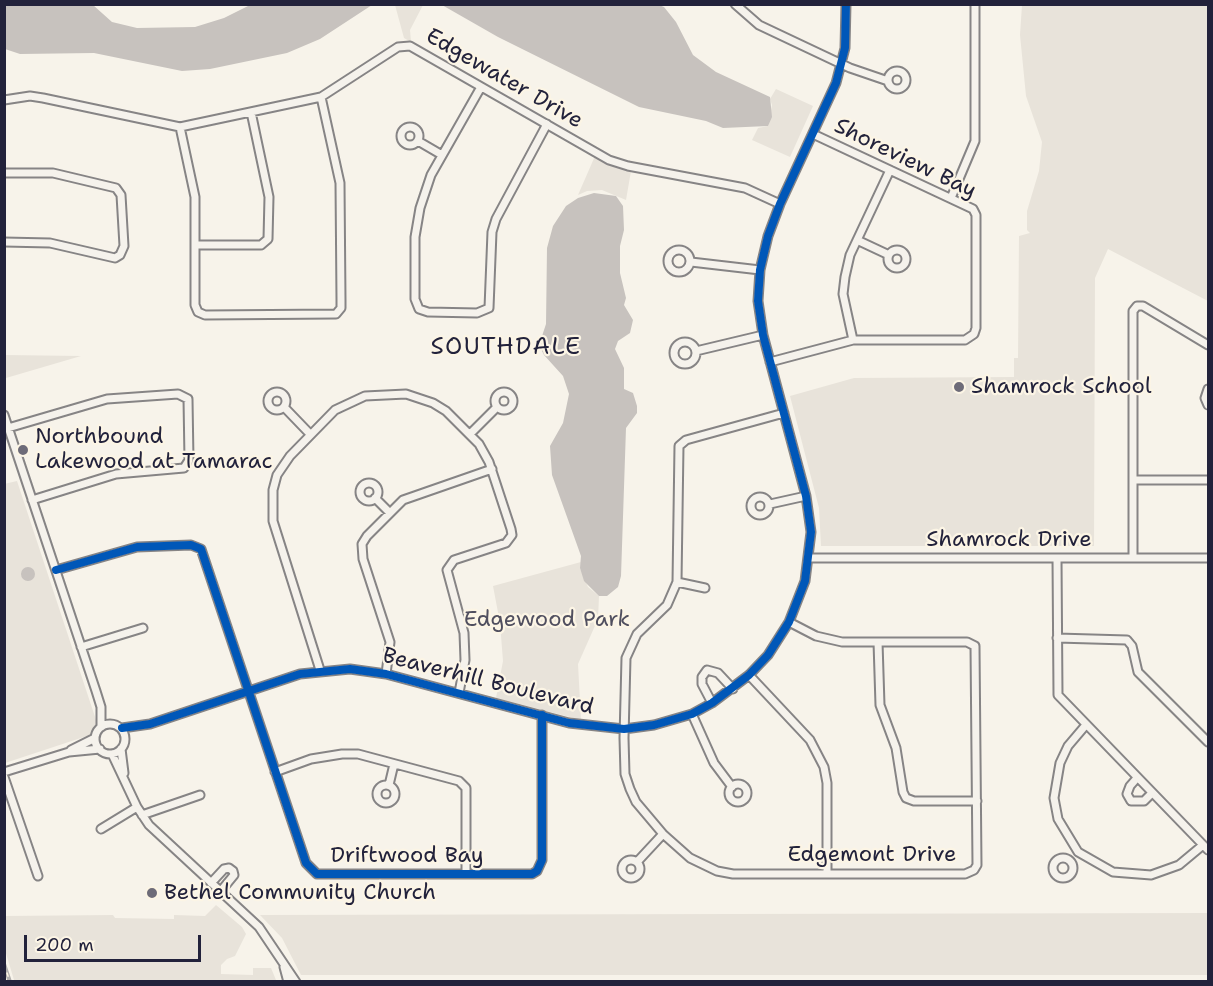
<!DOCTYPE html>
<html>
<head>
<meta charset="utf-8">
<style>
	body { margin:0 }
	#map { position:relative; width:1213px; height:986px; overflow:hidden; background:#f7f3ea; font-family:"Shantell Sans",sans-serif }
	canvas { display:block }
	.frame { position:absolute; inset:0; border:6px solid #22223b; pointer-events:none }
	.scale { position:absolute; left:24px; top:935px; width:177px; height:27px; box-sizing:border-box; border:3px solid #22223b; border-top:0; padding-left:8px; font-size:18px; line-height:21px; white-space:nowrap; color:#22223b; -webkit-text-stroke:4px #fcf5e5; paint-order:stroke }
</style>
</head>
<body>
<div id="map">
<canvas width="1213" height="986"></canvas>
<div class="frame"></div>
<div class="scale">200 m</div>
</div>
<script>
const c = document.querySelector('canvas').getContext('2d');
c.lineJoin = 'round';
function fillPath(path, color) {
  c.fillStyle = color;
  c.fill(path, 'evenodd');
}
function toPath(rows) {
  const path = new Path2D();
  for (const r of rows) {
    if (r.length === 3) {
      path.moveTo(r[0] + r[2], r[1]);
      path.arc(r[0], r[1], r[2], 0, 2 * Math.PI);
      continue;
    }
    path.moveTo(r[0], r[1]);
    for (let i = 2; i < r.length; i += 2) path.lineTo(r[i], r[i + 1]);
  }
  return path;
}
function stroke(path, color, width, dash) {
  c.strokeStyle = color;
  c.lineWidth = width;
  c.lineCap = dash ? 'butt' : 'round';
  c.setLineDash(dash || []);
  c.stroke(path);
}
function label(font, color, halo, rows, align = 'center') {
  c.font = font + ' "Shantell Sans",sans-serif';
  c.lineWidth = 4.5;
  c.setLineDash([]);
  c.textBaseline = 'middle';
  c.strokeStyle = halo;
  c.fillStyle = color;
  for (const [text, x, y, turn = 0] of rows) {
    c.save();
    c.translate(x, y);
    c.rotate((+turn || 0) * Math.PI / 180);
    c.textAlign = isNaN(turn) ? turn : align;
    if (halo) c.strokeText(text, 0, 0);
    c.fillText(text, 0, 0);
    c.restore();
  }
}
fillPath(toPath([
	[395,5,423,5,410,30,411,42,404,38],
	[1022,5,1208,5,1208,301,1108,249,1095,278,1094,546,821,546,819,508,790,396,854,378,1014,377,1014,358,1018,358,1019,236,1030,233,1027,230,1027,211,1039,171,1042,142,1026,96,1020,35],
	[776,89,813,106,790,157,752,140,758,128,768,126,772,105,770,99],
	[595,156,631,171,626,200,602,190,587,191,578,195],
	[4,355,5,355,81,356,6,378,5,389],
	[17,481,98,726,93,734,5,763,4,484],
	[581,562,580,568,588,587,599,596,598,619,578,664,581,720,496,698,503,661,500,623,493,586],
	[216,905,242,927,246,934,235,956,227,959,221,965,221,974,253,975,253,968,271,968,276,980,14,980,5,950,5,916,113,915,115,918,174,919,174,915,205,916],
	[1208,913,1208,975,301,975,282,938,260,915]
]), '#e8e3da');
fillPath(toPath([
	[5,4,93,5,112,22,137,28,195,27,224,18,250,5,372,5,320,39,287,53,210,69,182,71,94,53,20,54,5,49],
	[442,5,659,5,664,7,676,22,693,55,716,72,770,97,772,117,768,126,723,128,706,121,639,107,498,37],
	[594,193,616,196,623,206,624,230,620,246,620,273,626,298,624,305,633,320,630,333,618,341,615,349,624,368,624,389,633,393,637,406,637,413,626,428,621,576,618,587,607,596,599,596,584,581,580,568,581,556,552,475,550,446,563,423,569,394,563,376,544,355,539,345,546,324,547,248,553,226,566,206,578,198],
	[28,574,7]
]), '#c7c2be');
stroke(toPath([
	[308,981,370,982]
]), '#c7c2be', 1.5);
const minor = toPath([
	[735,4,759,25,850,68,888,81],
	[897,80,9],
	[481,87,431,175,420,208,415,237,415,299,419,309,428,312,477,313,489,308,492,232,496,219,547,124],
	[4,100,30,96,43,98,180,127,321,97,398,47,410,46,609,160,628,166,745,188,780,204],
	[410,136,9],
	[180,127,195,197,195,305,198,312,205,315,336,314,341,308,341,300,340,183,321,97],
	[418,141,442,155],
	[4,173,53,173,116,188,121,195,124,246,120,255,115,258,50,243,4,242],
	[951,198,975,141,975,4],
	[857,240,889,255],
	[197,245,261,245,268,239,269,197,251,112],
	[679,261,11],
	[897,259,9],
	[691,262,760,270],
	[853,340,843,294,845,277,850,255,890,170],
	[685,353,11],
	[696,351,763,335],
	[770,362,853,340,965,340,974,334,976,328,976,215,973,209,813,134],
	[1208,389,1205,398,1208,405],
	[277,401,9],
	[504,401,9],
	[284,407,310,434],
	[784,413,686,440,679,446,677,582,667,605,637,634,626,658,624,738,625,774,630,789,636,802,663,834,690,858,717,871,733,874,965,874,974,870,977,865,975,646,967,642,842,642,816,636,789,622],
	[4,415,96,691,101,707,101,727],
	[8,428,107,399,178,394,188,399,189,460,184,468,116,474,32,500],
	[470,434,497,407],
	[1133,480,1208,480],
	[369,492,9],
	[760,506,9],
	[375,498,390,513],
	[770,504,806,496],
	[809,558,1208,558],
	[1057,558,1058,695,1208,850],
	[1133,558,1133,311,1137,306,1143,306,1208,345],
	[56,570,137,547,191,545,201,549,306,863,317,874,532,874,537,871,542,860,542,715],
	[677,582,705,588],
	[1057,638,1127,640,1132,646,1138,672,1208,742],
	[878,642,880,705,896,748,903,792,906,798,914,801,977,801],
	[81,647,143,628],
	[320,670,273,521,273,490,277,475,290,456,335,410,365,396,406,394,433,403,446,411,479,444,489,462,511,529,512,535,506,543,454,560,447,570,464,633,465,660,459,693],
	[386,674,390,642,363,559,362,544,367,536,403,500,492,469],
	[749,675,810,740,824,767,827,783,827,873],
	[712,703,702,684,702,677,707,670,718,673,733,689],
	[692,714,714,763,732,787],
	[110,739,15],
	[1085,726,1068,746,1060,763,1054,798,1058,819,1078,852,1113,872,1151,875,1179,865,1203,845],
	[122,728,150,724,300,674,350,669,386,674,569,723,624,729,654,725,692,714,712,703,749,675,768,655,789,622,805,581,811,532,806,496,763,335,758,301,760,270,768,236,780,204,836,83,845,48,846,4],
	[121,749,124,773],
	[71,750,95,738],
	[112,754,137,807,149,825,259,927,296,982],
	[4,772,69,752,100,749],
	[275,772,311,759,342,754,358,754,459,781,466,788,466,874],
	[4,777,38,876],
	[1137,778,1130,786,1127,794,1131,801,1144,801,1152,793],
	[738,793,9],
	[386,794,9],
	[389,785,394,764],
	[142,815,200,795],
	[101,829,137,807],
	[1063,868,10],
	[631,869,9],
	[637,862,663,834],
	[211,883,224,869,229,868,233,871,234,875,220,892],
	[284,967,288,982]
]);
stroke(minor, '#868485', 11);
stroke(minor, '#f5f2ec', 7);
const rail = toPath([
	[4,964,10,982]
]);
stroke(rail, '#b0aead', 4);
stroke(rail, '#fcf5e5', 1.5, [4.5]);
stroke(toPath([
	[56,570,137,547,191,545,201,549,306,863,317,874,532,874,537,871,542,860,542,715],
	[122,728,150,724,300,674,350,669,386,674,569,723,624,729,654,725,692,714,712,703,749,675,768,655,789,622,805,581,811,532,806,496,763,335,758,301,760,270,768,236,780,204,836,83,845,48,846,4]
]), '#0057b8', 8);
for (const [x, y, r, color] of [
	[959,387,6,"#6d6b78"],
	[23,450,6,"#6d6b78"],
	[152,893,6,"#6d6b78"]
]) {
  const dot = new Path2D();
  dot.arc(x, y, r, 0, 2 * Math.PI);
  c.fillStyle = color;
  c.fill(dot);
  stroke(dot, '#fcf5e5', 2);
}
label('22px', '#22223b', '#fcf5e5', [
	["Edgewater Drive",504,79,30],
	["Shoreview Bay",905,159,26],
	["Shamrock Drive",1009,540],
	["Beaverhill Boulevard",488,682,14],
	["Edgemont Drive",872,855],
	["Driftwood Bay",407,856]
]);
label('22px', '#22223b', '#fcf5e5', [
	["Shamrock School",971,387],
	["Northbound",35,437],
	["Lakewood at Tamarac",35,462],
	["Bethel Community Church",164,893]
], 'left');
label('22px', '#504f5f', '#fcf5e5', [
	["Edgewood Park",547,620]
]);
c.letterSpacing = '1.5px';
label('24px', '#22223b', '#fcf5e5', [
	["SOUTHDALE",506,348]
]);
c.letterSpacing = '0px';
</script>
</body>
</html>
